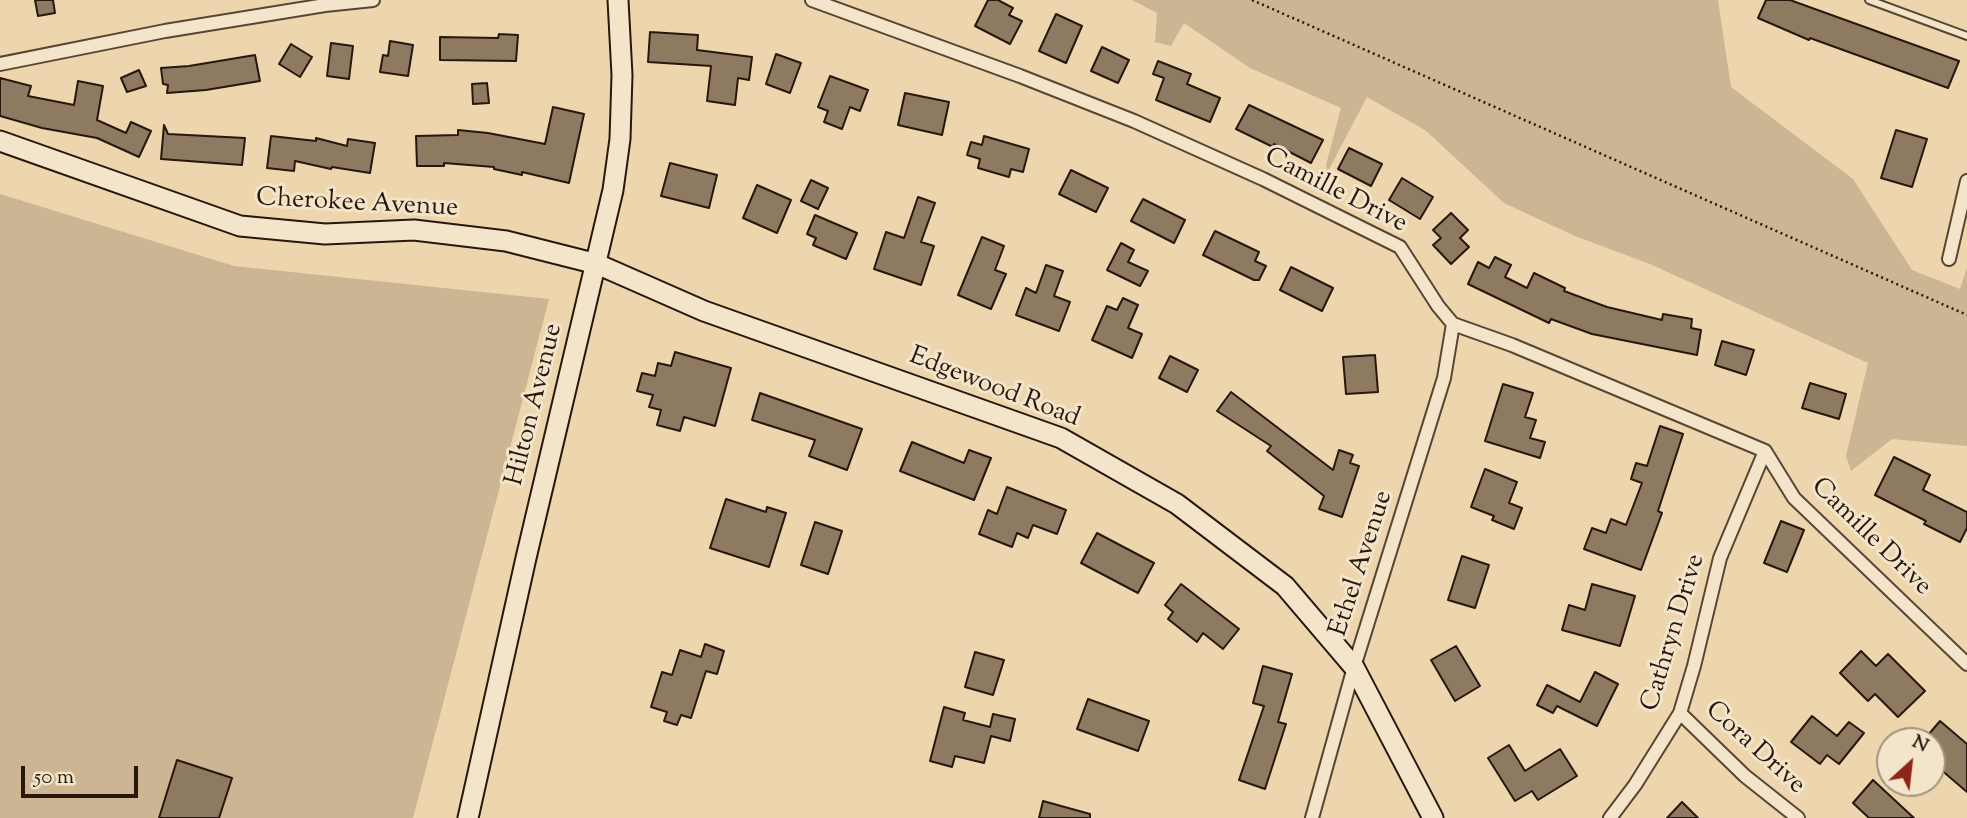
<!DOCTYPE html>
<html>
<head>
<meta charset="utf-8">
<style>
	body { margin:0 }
	#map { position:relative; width:1967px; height:818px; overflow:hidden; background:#edd5ad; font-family:"Sorts Mill Goudy",serif }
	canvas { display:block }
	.north { position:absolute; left:1876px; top:727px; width:70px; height:70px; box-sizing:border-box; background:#f3e4ca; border:2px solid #a1927e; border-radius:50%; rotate:27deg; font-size:19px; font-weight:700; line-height:28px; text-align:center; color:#27170d }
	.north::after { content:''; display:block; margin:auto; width:24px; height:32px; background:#8f2418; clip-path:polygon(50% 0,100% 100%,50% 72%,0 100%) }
	.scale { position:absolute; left:21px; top:766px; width:117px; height:32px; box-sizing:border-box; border:4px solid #27170d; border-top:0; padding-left:9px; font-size:21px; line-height:24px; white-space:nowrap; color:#27170d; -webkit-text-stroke:5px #f3e4ca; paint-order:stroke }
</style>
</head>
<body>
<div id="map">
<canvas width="1967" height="818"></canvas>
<div class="north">N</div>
<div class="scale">50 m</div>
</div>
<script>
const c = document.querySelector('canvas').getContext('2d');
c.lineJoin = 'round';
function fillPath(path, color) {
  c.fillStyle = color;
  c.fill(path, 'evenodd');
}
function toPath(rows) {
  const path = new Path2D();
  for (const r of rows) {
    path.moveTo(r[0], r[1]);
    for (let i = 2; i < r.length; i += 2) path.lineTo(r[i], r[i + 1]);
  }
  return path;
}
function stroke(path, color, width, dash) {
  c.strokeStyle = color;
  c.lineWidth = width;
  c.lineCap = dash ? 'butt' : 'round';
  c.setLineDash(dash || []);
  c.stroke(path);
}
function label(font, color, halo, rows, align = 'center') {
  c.font = font + ' "Sorts Mill Goudy",serif';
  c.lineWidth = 6;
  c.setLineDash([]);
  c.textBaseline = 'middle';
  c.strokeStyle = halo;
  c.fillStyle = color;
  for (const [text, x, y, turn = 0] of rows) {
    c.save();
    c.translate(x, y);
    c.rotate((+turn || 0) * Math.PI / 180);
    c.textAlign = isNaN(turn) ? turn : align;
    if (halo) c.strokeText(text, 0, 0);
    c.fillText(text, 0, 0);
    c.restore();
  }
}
fillPath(toPath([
	[1132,0,1718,0,1731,87,1853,179,1912,270,1960,289,1967,268,1967,446,1892,439,1851,471,1846,456,1868,363,1650,264,1575,236,1504,203,1425,130,1367,97,1327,173,1326,165,1341,108,1250,68,1184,23,1171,46,1155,42,1157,13],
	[0,194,234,266,549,299,413,818,0,818]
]), '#cbb592');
const building = toPath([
	[35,0,53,0,55,13,38,16,35,0],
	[988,0,998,0,1013,8,1009,15,1022,21,1010,44,975,26,988,0],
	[1766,0,1790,0,1959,61,1948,88,1810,38,1809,40,1758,18,1766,0],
	[1056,14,1082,26,1066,63,1039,51,1056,14],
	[650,32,698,35,697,50,752,57,749,80,738,78,735,105,707,101,711,66,648,62,650,32],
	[499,34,518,35,516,61,440,60,440,37,498,38,499,34],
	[390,41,413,45,408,76,380,72,383,55,388,56,390,41],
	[331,43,353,46,349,79,327,76,331,43],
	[291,44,312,57,300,77,279,64,291,44],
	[1102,47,1129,60,1118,83,1091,71,1102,47],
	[776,54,801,63,790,93,766,84,776,54],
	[255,55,260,81,206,90,167,93,168,85,163,84,161,68,189,66,255,55],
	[1158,61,1191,74,1187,84,1220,98,1210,122,1156,100,1164,78,1153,74,1158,61],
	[139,70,146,86,127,92,121,78,139,70],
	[830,76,868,90,860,111,850,107,842,129,824,122,828,111,818,107,830,76],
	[0,78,31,86,28,96,74,105,78,81,103,86,97,120,126,133,131,122,151,131,139,157,97,138,42,128,0,116,0,78],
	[487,83,489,103,473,104,472,84,487,83],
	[905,93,949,102,942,135,898,125,905,93],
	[1249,105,1323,140,1311,163,1274,144,1273,147,1236,129,1249,105],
	[553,107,584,114,569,183,522,172,522,175,494,169,494,167,444,163,444,166,417,166,416,136,458,135,458,130,488,133,545,144,553,107],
	[164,125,168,134,245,138,242,165,161,159,164,125],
	[1896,130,1927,139,1912,187,1881,178,1896,130],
	[271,136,316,141,316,138,347,146,348,139,375,143,370,173,332,167,331,169,295,161,294,171,267,168,271,136],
	[984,136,1029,149,1023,172,1011,169,1009,177,978,168,980,159,967,155,971,142,982,145,984,136],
	[1349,148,1382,164,1371,186,1338,169,1349,148],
	[670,163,717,175,709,208,661,196,670,163],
	[1071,170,1108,188,1096,212,1059,194,1071,170],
	[1402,178,1433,197,1420,219,1389,200,1402,178],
	[811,180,828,188,818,209,801,201,811,180],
	[757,185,791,200,777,233,743,218,757,185],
	[918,197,935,203,921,242,934,246,921,285,874,269,886,232,904,238,918,197],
	[1143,199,1185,220,1174,243,1131,221,1143,199],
	[1451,213,1468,230,1460,238,1469,247,1451,264,1433,245,1441,238,1433,230,1451,213],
	[815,215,857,233,846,259,813,245,816,238,807,234,815,215],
	[1215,231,1259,252,1255,261,1266,266,1259,280,1254,280,1203,255,1215,231],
	[982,237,1004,246,995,270,1006,274,991,309,958,295,982,237],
	[1121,243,1134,250,1128,262,1148,271,1140,286,1107,270,1121,243],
	[1495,257,1511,265,1505,277,1527,288,1534,273,1565,288,1564,291,1607,307,1662,320,1663,314,1692,319,1691,328,1701,330,1697,355,1592,334,1551,319,1549,323,1468,284,1478,262,1489,268,1495,257],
	[1046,265,1063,271,1054,296,1070,302,1059,331,1016,315,1026,288,1036,293,1046,265],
	[1291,267,1333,288,1322,311,1280,290,1291,267],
	[1123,298,1138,305,1128,328,1142,334,1132,358,1092,340,1107,306,1117,310,1123,298],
	[1722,341,1754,350,1746,375,1715,365,1722,341],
	[675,352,731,368,715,426,684,417,680,431,657,425,661,410,649,407,653,395,637,391,642,373,655,376,658,363,671,366,675,352],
	[1375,355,1378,392,1346,394,1343,357,1375,355],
	[1170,356,1198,370,1187,392,1159,378,1170,356],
	[1810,383,1846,394,1839,419,1802,408,1810,383],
	[1503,384,1533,393,1525,417,1536,420,1530,438,1545,442,1540,458,1485,441,1503,384],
	[1231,392,1333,470,1339,450,1353,455,1350,463,1359,466,1342,517,1319,509,1324,496,1267,451,1271,446,1217,411,1231,392],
	[760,393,862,429,847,470,809,456,815,440,752,420,760,393],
	[1660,426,1683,434,1658,511,1662,513,1641,570,1584,549,1592,528,1606,533,1611,519,1626,525,1642,483,1631,479,1636,463,1647,466,1660,426],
	[912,442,964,463,969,450,991,458,974,500,900,471,912,442],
	[1894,457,1930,475,1923,490,1967,512,1967,528,1960,542,1924,524,1926,521,1875,495,1894,457],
	[1485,469,1517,482,1509,503,1522,508,1514,529,1492,520,1494,516,1471,507,1485,469],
	[1007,487,1066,510,1057,534,1033,525,1028,538,1017,533,1012,547,979,534,988,510,997,514,1007,487],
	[726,499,766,512,767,507,786,513,769,567,710,548,726,499],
	[1781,521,1804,530,1787,572,1764,563,1781,521],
	[815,522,842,531,828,574,801,565,815,522],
	[1097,533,1154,563,1138,593,1081,563,1097,533],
	[1462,556,1489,565,1475,608,1448,600,1462,556],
	[1181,584,1239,629,1223,649,1203,633,1197,642,1168,619,1173,612,1165,605,1181,584],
	[1592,584,1635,596,1620,646,1562,630,1569,605,1585,610,1592,584],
	[705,644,724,651,717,674,706,671,691,718,681,715,677,725,664,721,667,712,651,707,662,672,672,675,680,650,701,657,705,644],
	[1456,646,1480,686,1455,701,1431,660,1456,646],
	[1861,651,1876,666,1888,654,1925,691,1898,717,1875,694,1868,701,1840,673,1861,651],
	[975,652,1004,660,993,695,965,687,975,652],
	[1263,666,1292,674,1278,722,1286,724,1265,789,1239,780,1264,706,1253,703,1263,666],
	[1595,672,1618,684,1597,726,1557,706,1553,713,1537,705,1547,685,1580,702,1595,672],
	[1088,699,1149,721,1138,751,1077,729,1088,699],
	[944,707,965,713,963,720,990,727,993,714,1015,719,1010,741,991,736,984,763,955,756,952,767,930,761,944,707],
	[1812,716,1837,736,1849,722,1864,733,1839,764,1827,755,1820,764,1791,742,1812,716],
	[1940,721,1967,744,1967,792,1932,762,1932,741,1923,741,1940,721],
	[1509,745,1525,771,1560,749,1577,776,1538,800,1532,791,1515,801,1488,758,1509,745],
	[177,760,232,778,219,818,159,818,177,760],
	[1873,780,1914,818,1869,818,1853,803,1873,780],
	[1043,801,1090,814,1090,818,1039,818,1043,801],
	[1682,802,1698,818,1667,818,1682,802]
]);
fillPath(building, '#8e7a60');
stroke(building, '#27170d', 2);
const lane = toPath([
	[1869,0,1967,36]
]);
const street = toPath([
	[812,0,1020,76,1134,121,1263,179,1400,247,1438,306,1453,324,1512,345,1765,451,1794,498,1967,664],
	[0,64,165,31,325,5,373,0],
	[1949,259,1967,181],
	[1680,713,1745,776,1798,818],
	[1312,818,1354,667,1444,378,1453,324],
	[1610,818,1635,785,1680,713,1694,666,1720,558,1765,451]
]);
const secondary = toPath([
	[0,141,240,226,325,234,414,230,506,241,597,264,704,311,1061,438,1177,504,1285,586,1354,667,1433,818],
	[468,818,526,558,613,190,620,139,622,75,618,0]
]);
stroke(lane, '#584635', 10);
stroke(street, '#584635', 16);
stroke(secondary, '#27170d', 23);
stroke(toPath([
	[1252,0,1967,315]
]), '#27170d', 2.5, [2, 3.5]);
stroke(lane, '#f3e4ca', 6);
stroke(street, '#f3e4ca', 12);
stroke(secondary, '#f3e4ca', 19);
label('26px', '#27170d', '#f3e4ca', [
	["Camille Drive",1335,192,27],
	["Cherokee Avenue",357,205,3],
	["Edgewood Road",994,389,21],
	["Hilton Avenue",536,405,-76],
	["Camille Drive",1870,538,44],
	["Ethel Avenue",1363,564,-72],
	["Cathryn Drive",1675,633,-73],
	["Cora Drive",1754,749,42]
]);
</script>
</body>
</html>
